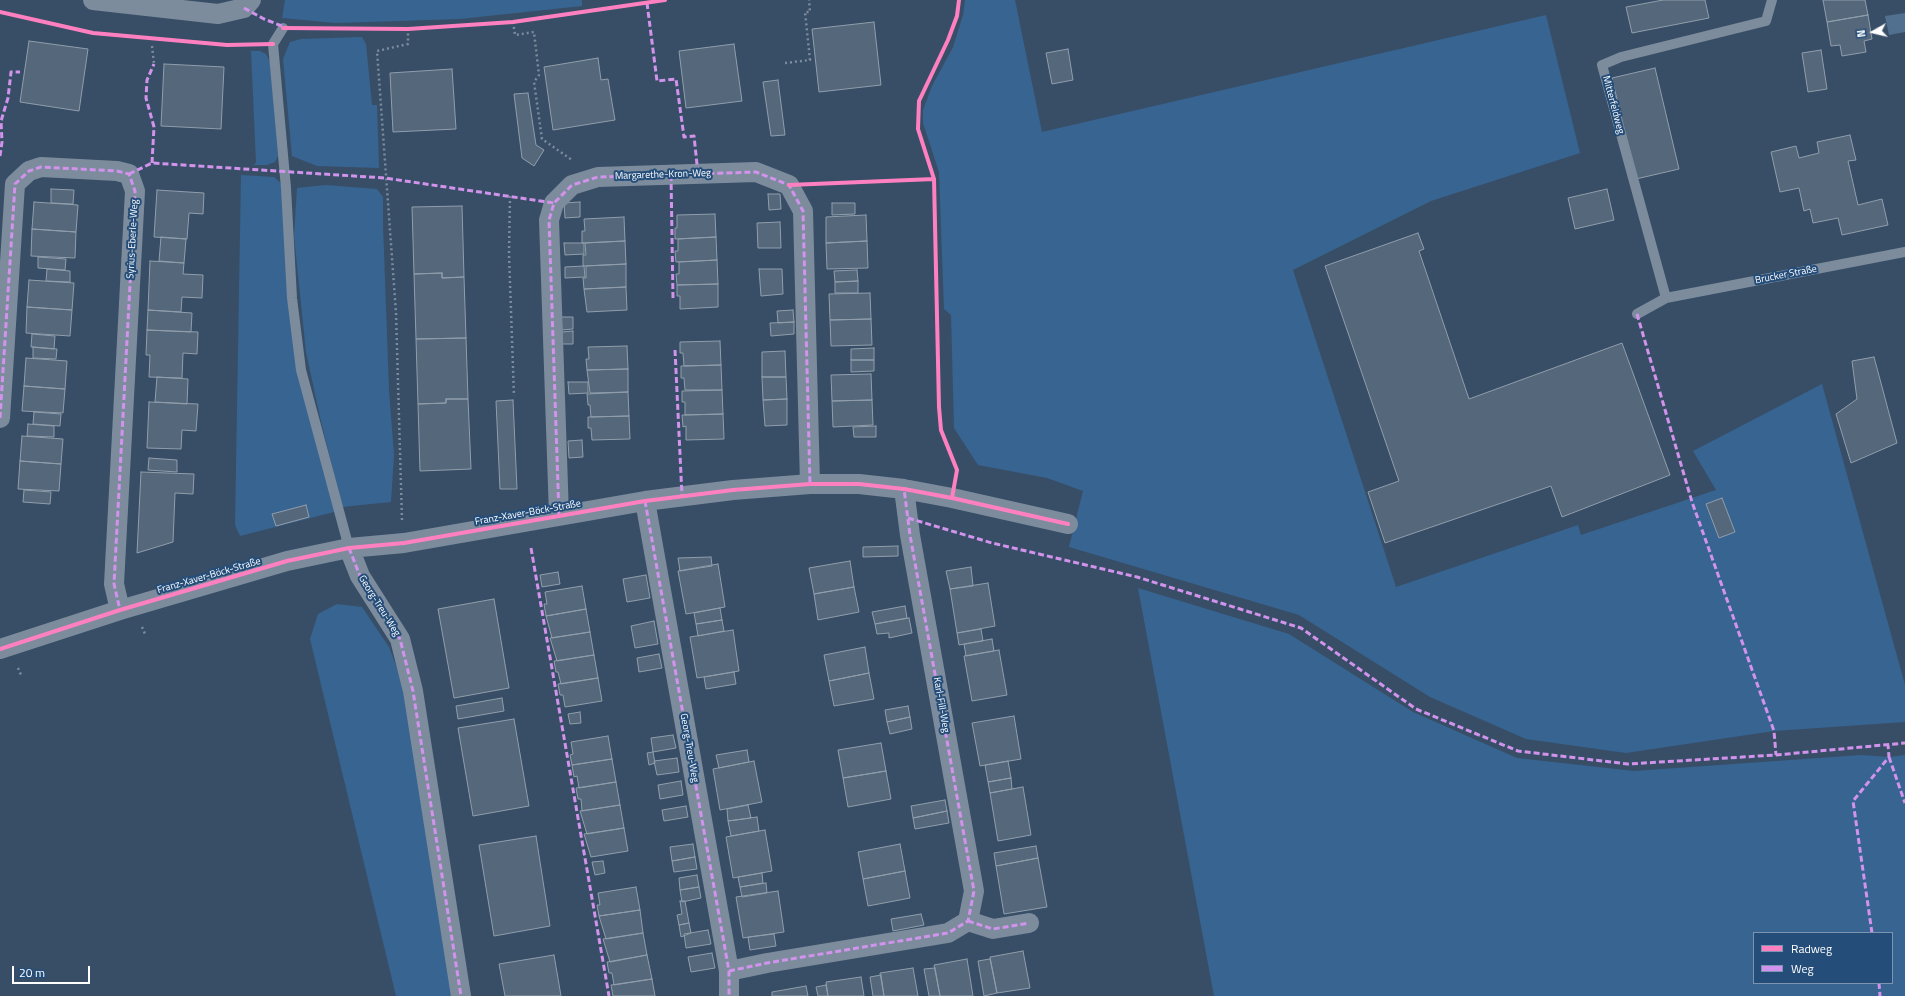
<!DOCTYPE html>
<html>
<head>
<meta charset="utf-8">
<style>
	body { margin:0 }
	#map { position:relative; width:1905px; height:996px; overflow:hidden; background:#384e66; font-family:"Titillium Web",sans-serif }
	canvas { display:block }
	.legend { position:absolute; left:1753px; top:932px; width:140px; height:52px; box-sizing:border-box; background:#244d7a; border:1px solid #7c94af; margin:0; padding:5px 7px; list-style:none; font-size:12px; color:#fff }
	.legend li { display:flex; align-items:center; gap:8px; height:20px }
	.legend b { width:20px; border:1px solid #7c94af }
	.north { position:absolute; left:1853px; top:12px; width:40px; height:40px; -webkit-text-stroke:3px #244d7a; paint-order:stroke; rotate:262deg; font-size:11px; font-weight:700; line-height:16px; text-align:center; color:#fff }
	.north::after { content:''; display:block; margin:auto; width:14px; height:18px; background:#fff; clip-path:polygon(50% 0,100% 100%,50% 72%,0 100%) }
	.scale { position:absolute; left:12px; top:966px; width:78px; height:18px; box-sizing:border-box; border:2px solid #fff; border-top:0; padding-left:5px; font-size:12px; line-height:14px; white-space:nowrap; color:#fff; -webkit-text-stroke:3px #244d7a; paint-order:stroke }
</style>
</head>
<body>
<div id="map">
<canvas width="1905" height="996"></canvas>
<ul class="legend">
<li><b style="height:5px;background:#ff80c0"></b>Radweg</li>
<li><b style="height:5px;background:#d193ec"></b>Weg</li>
</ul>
<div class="north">N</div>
<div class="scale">20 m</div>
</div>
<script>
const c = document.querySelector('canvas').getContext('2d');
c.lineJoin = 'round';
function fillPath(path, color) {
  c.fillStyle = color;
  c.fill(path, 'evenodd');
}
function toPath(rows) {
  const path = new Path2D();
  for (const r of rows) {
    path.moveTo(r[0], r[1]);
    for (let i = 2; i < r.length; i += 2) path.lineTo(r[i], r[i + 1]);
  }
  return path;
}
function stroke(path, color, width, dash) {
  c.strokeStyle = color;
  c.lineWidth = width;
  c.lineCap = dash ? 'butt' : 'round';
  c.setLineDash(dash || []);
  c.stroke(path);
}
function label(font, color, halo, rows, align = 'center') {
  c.font = font + ' "Titillium Web",sans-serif';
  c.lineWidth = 4;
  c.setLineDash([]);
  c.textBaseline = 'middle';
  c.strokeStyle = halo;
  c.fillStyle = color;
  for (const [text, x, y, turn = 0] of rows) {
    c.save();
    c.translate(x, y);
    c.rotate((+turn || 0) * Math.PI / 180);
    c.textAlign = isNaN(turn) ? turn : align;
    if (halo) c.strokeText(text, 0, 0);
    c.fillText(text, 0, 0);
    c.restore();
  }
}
fillPath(toPath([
	[285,0,582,0,582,6,460,19,336,23,282,18],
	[965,0,1015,0,1042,132,1546,15,1580,153,1431,201,1293,270,1396,587,1578,525,1581,535,1716,490,1693,451,1822,384,1905,685,1905,722,1774,731,1626,753,1526,739,1430,697,1299,615,1069,547,1083,491,1047,478,978,465,954,428,951,315,944,309,939,172,923,123,923,110,932,86,953,47,963,15],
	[362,37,366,44,372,105,377,105,379,168,317,166,292,156,283,59,290,42,301,39],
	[251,51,260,51,266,54,270,62,278,156,275,162,267,165,254,165,256,162],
	[241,175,274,177,286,188,301,370,338,511,240,536,235,525],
	[325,185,377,189,383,197,383,224,389,390,394,455,391,502,342,507,320,417,306,352,294,236,297,188],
	[1138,588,1289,634,1413,712,1517,758,1634,771,1861,755,1889,757,1905,755,1905,996,1214,996],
	[1754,933,1892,933,1892,983,1754,983],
	[337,604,362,607,389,647,397,668,404,694,455,996,396,996,310,639,318,614]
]), '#386491');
fillPath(toPath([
	[1905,13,1905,32,1889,35,1885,16]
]), '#516f8f');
const building = toPath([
	[1663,0,1705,0,1709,18,1632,33,1626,7,1663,0],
	[1823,0,1865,0,1868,15,1827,22,1823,0],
	[1868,15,1872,39,1864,41,1866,52,1842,56,1840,45,1831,46,1827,22,1868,15],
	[874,22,881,85,819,92,812,29,874,22],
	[29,41,88,49,79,111,20,102,29,41],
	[734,44,742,101,686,108,679,51,734,44],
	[1068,49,1073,80,1052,84,1046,53,1068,49],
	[1821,50,1827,89,1808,92,1802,53,1821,50],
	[598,58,601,80,608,79,615,120,553,130,544,67,598,58],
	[164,64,224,67,221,129,161,126,164,64],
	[1655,68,1679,169,1636,179,1612,78,1655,68],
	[452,69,456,129,393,132,390,73,452,69],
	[778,80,785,135,771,136,763,82,778,80],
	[528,93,536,145,544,150,534,166,522,158,514,94,528,93],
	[1850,135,1856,160,1848,161,1858,205,1882,199,1888,225,1842,235,1838,218,1813,223,1810,209,1804,211,1799,188,1780,192,1771,152,1796,146,1799,158,1819,153,1817,142,1850,135],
	[51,189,74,190,73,204,51,203,51,189],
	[1607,189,1614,220,1575,229,1568,198,1607,189],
	[157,190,204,193,203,214,189,213,187,239,154,237,157,190],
	[768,194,780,194,781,209,769,210,768,194],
	[34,202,78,205,76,232,32,229,34,202],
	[580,202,580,217,565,218,564,203,580,202],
	[832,203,855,203,855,214,832,215,832,203],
	[462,206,464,277,442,278,442,273,414,274,412,207,462,206],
	[715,214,716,237,675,239,675,228,677,228,677,215,715,214],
	[866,215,867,241,826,243,826,217,866,215],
	[624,217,625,241,582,243,582,231,585,231,584,219,624,217],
	[780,222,781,248,758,248,757,223,780,222],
	[32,229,76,232,75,258,31,256,32,229],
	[1418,233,1424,249,1419,251,1469,399,1622,343,1670,475,1562,517,1551,486,1385,543,1368,492,1399,481,1325,266,1418,233],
	[161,237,186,239,184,263,159,261,161,237],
	[716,237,717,260,676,262,675,251,678,251,678,239,716,237],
	[625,241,626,264,583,266,583,255,586,255,585,243,625,241],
	[867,241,868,268,827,269,826,243,867,241],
	[564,243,584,243,584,254,565,255,564,243],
	[38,257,66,259,65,270,38,268,38,257],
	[717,260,718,284,677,285,676,274,679,274,679,262,717,260],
	[150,261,184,263,183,274,203,275,202,298,182,297,181,312,148,310,150,261],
	[626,264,626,287,584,289,583,278,586,278,586,266,626,264],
	[584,266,585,277,565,278,565,267,584,266],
	[47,269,70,271,70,282,46,281,47,269],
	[759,269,782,269,783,294,761,296,759,269],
	[857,270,858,281,835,282,834,271,857,270],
	[442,273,442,278,464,277,466,338,416,339,414,274,442,273],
	[29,280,74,283,72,310,27,307,29,280],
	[858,281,858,293,835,293,835,282,858,281],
	[718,284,718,307,680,309,680,296,677,296,677,285,718,284],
	[626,287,627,310,587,312,584,289,626,287],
	[870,293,871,319,830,320,829,294,870,293],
	[27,307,72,310,70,336,26,333,27,307],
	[148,310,192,313,191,332,147,330,148,310],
	[793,310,794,322,778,323,777,311,793,310],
	[561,317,573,317,573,329,562,330,561,317],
	[871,319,872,345,831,346,830,320,871,319],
	[794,322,794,334,771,336,770,323,794,322],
	[147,330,198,332,197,354,183,353,182,378,149,377,150,355,146,355,147,330],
	[573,331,573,344,562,344,562,332,573,331],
	[32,334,55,336,54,349,31,347,32,334],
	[466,338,468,399,446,399,446,403,418,404,416,339,466,338],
	[720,341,721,365,684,366,683,353,680,353,680,342,720,341],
	[627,346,628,369,587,370,586,359,589,359,588,347,627,346],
	[33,347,57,349,56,359,33,358,33,347],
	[874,348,874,360,851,360,851,349,874,348],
	[785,351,786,377,762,377,762,352,785,351],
	[1874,357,1897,443,1851,463,1836,414,1857,399,1852,361,1874,357],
	[26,358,67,361,65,389,24,386,26,358],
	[851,360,874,360,874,371,851,372,851,360],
	[721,365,722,390,685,390,684,378,681,378,681,366,721,365],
	[628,369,628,392,590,393,587,370,628,369],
	[871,374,872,400,832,401,831,375,871,374],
	[157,377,188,379,187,404,155,402,157,377],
	[762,377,786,377,787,399,763,400,762,377],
	[568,382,588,382,588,393,569,394,568,382],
	[24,386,65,389,63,413,22,411,24,386],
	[722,390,723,414,685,415,685,402,682,402,682,391,722,390],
	[628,392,629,416,591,417,590,405,588,405,587,394,628,392],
	[446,399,468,399,471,469,420,471,418,404,446,403,446,399],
	[787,399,787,425,765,426,763,400,787,399],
	[513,400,517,489,500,489,496,401,513,400],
	[872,400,873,425,833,427,832,401,872,400],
	[149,402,198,404,196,431,182,430,181,449,147,448,149,402],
	[34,412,61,414,60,426,33,424,34,412],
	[723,414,724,439,686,440,686,426,683,427,682,415,723,414],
	[629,416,630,439,592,440,591,428,588,428,588,417,629,416],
	[28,424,54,426,54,437,27,436,28,424],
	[876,426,876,437,854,437,853,427,876,426],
	[22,436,63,439,61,464,20,461,22,436],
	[582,440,583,457,569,458,568,441,582,440],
	[149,458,177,460,177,472,148,470,149,458],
	[20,461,61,464,59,491,18,489,20,461],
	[141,472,194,474,193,494,175,493,173,542,137,553,141,472],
	[24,490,51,492,50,504,23,502,24,490],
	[1722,498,1735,532,1719,538,1706,504,1722,498],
	[306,505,309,517,276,526,272,514,306,505],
	[898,546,898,556,863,557,863,547,898,546],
	[711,557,712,566,680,571,678,558,711,557],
	[850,561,854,587,814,594,809,568,850,561],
	[718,564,725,607,686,614,678,571,718,564],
	[971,567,973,586,950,589,946,571,971,567],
	[558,572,560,584,542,587,540,575,558,572],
	[646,575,650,598,627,602,623,579,646,575],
	[988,583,995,626,957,633,950,589,988,583],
	[582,586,586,609,546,616,544,604,547,604,545,592,582,586],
	[854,587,859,612,818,620,814,594,854,587],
	[494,599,509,688,454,698,438,609,494,599],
	[905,606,907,618,875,624,872,612,905,606],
	[720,608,722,620,696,624,694,613,720,608],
	[586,609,590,632,552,638,546,616,586,609],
	[909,618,912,633,889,638,889,633,877,634,875,624,909,618],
	[722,620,724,631,698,636,696,624,722,620],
	[654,621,658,644,635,648,631,626,654,621],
	[981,629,983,641,959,645,957,633,981,629],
	[733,630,739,671,697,678,690,637,733,630],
	[590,632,594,655,557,661,550,638,590,632],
	[992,639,994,651,966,656,964,644,992,639],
	[865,647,869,673,829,681,824,655,865,647],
	[999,650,1007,695,972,701,964,656,999,650],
	[659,654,662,668,639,672,637,658,659,654],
	[594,655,598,678,561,684,558,672,556,672,554,661,594,655],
	[734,672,736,684,706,689,704,677,734,672],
	[869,673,874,699,834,706,829,681,869,673],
	[598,678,602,701,565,707,563,695,560,695,558,684,598,678],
	[502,698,504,711,458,719,456,706,502,698],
	[908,706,910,717,887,722,885,710,908,706],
	[580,712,581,723,570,724,568,714,580,712],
	[1014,716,1021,759,980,766,972,723,1014,716],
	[910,717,912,729,890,734,887,722,910,717],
	[514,719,529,806,473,816,458,728,514,719],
	[673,735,676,748,653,752,651,738,673,735],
	[608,736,612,759,572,765,570,755,573,754,571,742,608,736],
	[881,743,886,771,843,778,838,750,881,743],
	[747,750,749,762,719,768,716,755,747,750],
	[653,752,655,763,649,765,647,753,653,752],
	[677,758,679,772,657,775,654,761,677,758],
	[612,759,616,782,579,788,577,776,574,777,572,765,612,759],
	[754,761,762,802,720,810,713,769,754,761],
	[1008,761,1011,778,988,782,985,765,1008,761],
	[886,771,891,799,848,807,843,778,886,771],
	[1011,778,1012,789,990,793,988,782,1011,778],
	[681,781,683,795,660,799,658,785,681,781],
	[616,782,620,805,582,811,581,799,578,799,576,788,616,782],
	[1023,787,1031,835,998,841,990,793,1023,787],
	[945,800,947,811,913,818,911,806,945,800],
	[620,805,624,828,587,834,580,811,620,805],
	[748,805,751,818,728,821,727,809,748,805],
	[686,806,688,817,664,821,662,810,686,806],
	[947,811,949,823,915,829,913,818,947,811],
	[757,817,759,831,731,836,728,821,757,817],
	[624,828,628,851,591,857,584,834,624,828],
	[765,830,772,871,733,878,726,837,765,830],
	[536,836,550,926,494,936,479,845,536,836],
	[693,844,695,857,672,861,670,847,693,844],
	[900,844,905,871,863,879,858,852,900,844],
	[1036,846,1038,858,996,866,994,853,1036,846],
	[695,857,697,869,674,872,672,861,695,857],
	[1038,858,1047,907,1004,914,996,866,1038,858],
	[603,861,605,873,595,875,592,862,603,861],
	[905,871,910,898,868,906,863,879,905,871],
	[762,873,763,883,740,887,738,877,762,873],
	[697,875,699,887,680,890,679,878,697,875],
	[766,883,767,893,742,897,740,887,766,883],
	[636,887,640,910,599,916,597,905,600,905,598,893,636,887],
	[699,887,701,898,682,902,680,890,699,887],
	[778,891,784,932,743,938,736,897,778,891],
	[680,901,685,901,689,923,679,925,677,915,682,914,680,901],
	[640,910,643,933,606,939,599,916,640,910],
	[921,914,924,925,893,931,891,919,921,914],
	[689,923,691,933,681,937,679,925,689,923],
	[708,930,711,944,686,948,684,934,708,930],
	[643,933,647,955,610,962,603,939,643,933],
	[774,934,776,946,750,950,748,937,774,934],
	[1023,951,1030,988,997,993,990,957,1023,951],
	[712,953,715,968,691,972,688,957,712,953],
	[554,955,561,996,505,996,499,964,554,955],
	[647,955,652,979,614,985,612,973,609,973,607,962,647,955],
	[967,959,973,996,940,996,934,965,967,959],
	[990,959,997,993,984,996,978,961,990,959],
	[913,968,918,996,884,996,880,973,913,968],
	[935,968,940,996,929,996,924,969,935,968],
	[881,975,884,996,873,996,870,977,881,975],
	[861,977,864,996,828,996,826,982,861,977],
	[652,979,655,996,613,996,611,985,652,979],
	[826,985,828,996,818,996,816,987,826,985],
	[806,986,808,996,772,996,772,992,806,986]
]);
fillPath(building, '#55677a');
stroke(building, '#909eac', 1);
stroke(toPath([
	[513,22,515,35,534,32,539,75,534,82,542,139,572,160],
	[152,46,154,64],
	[785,63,810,60,805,12,810,12,809,0],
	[814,184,934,179],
	[510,196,509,254,514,396],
	[956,476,957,470,941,430,939,407,934,179,918,129,919,101,948,40,957,16,959,0],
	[402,520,396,313,377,51,408,44,408,29],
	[142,627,145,634],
	[18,668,21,675]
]), '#7c8c9d', 2.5, [2, 3]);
stroke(toPath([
	[283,28,273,44,286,188,292,298,301,370,349,548],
	[1666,298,1905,252],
	[1637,314,1666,298,1602,65,1621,57,1766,21,1772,0]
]), '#7c8c9d', 10);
stroke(toPath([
	[93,0,218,14,244,8,251,0],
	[0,418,15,184,29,171,41,167,117,171,129,174,135,191,114,584,120,610],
	[645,501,729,971,729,996],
	[559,516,549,220,554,203,572,185,598,177,756,172,789,185,803,211,810,484],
	[349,548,360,576,400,639,413,691,461,996],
	[0,649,120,610,287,561,349,548,404,543,645,501,733,490,810,484,859,484,904,489,952,498,1068,524],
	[968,921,993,929,1029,923],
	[729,971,767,963,948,933,968,921,974,891,910,535,904,489]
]), '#7c8c9d', 20);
stroke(toPath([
	[647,3,657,81,676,79,684,137,694,136,698,174],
	[244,8,264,19,287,28],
	[0,156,2,142,1,121,8,98,11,72,20,72],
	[152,163,154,127,146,98,147,80,154,64],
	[129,174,152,163,385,178,554,203],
	[671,175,673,298],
	[1637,314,1692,502,1774,731,1776,755],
	[675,350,682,496],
	[0,418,15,184,29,171,41,167,117,171,129,174,135,191,114,584,120,610],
	[645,501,729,971,729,996],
	[559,516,549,220,554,203,572,185,598,177,756,172,789,185,803,211,810,484],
	[908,518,992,543,1137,577,1301,628,1416,709,1518,751,1628,764,1776,755,1905,743],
	[349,548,360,576,400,639,413,691,461,996],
	[531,548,609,996],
	[1889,757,1905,803],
	[968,921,993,929,1029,923],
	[1872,933,1853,801,1889,757,1888,745],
	[729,971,767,963,948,933,968,921,974,891,910,535,904,489],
	[1879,983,1880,996]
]), '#d193ec', 3, [6, 3]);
stroke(toPath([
	[0,12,93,33,227,45,273,44],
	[283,28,408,29,513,22,665,0],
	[789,185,934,179],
	[952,498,957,470,941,430,939,407,934,179,918,129,919,101,948,40,957,16,959,0],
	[0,649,120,610,287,561,349,548,404,543,645,501,733,490,810,484,859,484,904,489,952,498,1068,524]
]), '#ff80c0', 4);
label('10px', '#fff', '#244d7a', [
	["Mitterfeldweg",1613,105,75],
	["Margarethe-Kron-Weg",663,175,-2],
	["Syrius-Eberle-Weg",133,239,-87],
	["Brucker Straße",1786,275,-11],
	["Franz-Xaver-Böck-Straße",528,513,-10],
	["Franz-Xaver-Böck-Straße",209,576,-16],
	["Georg-Treu-Weg",379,606,58],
	["Karl-Fill-Weg",941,705,80],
	["Georg-Treu-Weg",689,748,80]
]);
</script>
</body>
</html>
